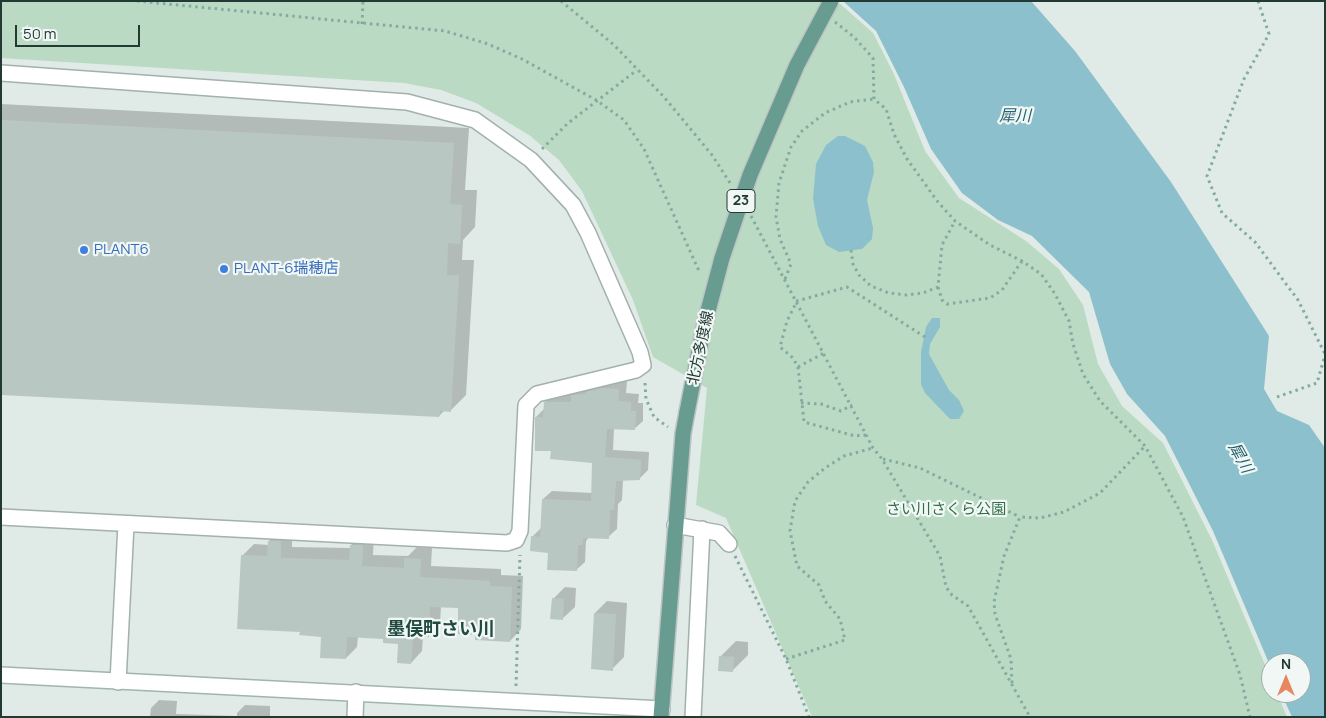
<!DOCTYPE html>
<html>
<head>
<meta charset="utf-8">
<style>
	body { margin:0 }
	#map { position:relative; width:1326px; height:718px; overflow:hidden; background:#e0eae6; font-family:Manrope,sans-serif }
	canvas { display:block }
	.frame { position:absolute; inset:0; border:2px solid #223934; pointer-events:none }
	.north { position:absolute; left:1261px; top:653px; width:50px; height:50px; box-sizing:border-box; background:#f1f7f4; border:1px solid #9eaba7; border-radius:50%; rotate:0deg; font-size:14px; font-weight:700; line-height:20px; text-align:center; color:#223934 }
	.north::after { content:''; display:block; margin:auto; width:18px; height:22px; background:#e78661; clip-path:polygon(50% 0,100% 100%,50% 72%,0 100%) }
	.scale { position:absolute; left:15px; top:25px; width:125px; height:22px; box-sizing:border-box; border:2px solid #223934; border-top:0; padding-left:6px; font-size:15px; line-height:18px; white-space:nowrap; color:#223934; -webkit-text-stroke:4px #f1f7f4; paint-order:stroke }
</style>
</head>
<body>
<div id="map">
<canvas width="1326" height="718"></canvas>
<div class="frame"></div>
<div class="north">N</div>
<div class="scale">50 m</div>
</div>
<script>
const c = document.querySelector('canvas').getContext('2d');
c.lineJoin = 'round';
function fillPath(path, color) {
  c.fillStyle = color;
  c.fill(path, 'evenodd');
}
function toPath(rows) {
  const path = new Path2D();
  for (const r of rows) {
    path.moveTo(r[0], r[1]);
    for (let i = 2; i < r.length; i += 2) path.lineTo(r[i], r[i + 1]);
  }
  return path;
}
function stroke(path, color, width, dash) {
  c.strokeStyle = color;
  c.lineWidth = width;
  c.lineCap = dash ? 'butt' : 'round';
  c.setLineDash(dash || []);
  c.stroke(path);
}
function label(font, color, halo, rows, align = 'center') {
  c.font = font + ' Manrope,"Noto Sans JP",sans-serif';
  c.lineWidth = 4.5;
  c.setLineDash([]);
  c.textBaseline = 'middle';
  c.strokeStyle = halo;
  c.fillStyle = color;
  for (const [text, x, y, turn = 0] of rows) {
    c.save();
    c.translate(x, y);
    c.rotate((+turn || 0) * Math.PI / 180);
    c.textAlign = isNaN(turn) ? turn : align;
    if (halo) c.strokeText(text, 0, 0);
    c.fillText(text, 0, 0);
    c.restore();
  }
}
fillPath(toPath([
	[1,1,837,1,873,33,893,72,925,151,959,198,1026,241,1059,269,1083,305,1098,364,1122,406,1163,443,1212,540,1271,679,1271,693,1277,693,1287,717,812,717,726,518,696,505,707,388,653,357,633,300,582,191,559,160,529,135,476,103,441,90,404,83,1,58]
]), '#bbdac4');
fillPath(toPath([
	[843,1,1031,1,1075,51,1171,182,1269,336,1264,389,1277,411,1309,425,1325,448,1325,717,1292,717,1281,693,1301,693,1301,663,1271,663,1271,668,1213,531,1165,436,1127,394,1110,364,1089,292,1032,236,998,220,962,193,931,149,904,87,876,31],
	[838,136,845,136,865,146,873,162,874,172,867,200,873,228,872,239,862,249,839,252,826,245,818,226,813,199,816,164,826,145],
	[932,318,940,318,940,327,930,344,929,354,949,390,959,400,964,411,959,419,950,419,925,393,921,384,921,352,926,327]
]), '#8cc0cc');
fillPath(toPath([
	[1,104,469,128,465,190,477,190,475,227,463,240,462,260,474,260,466,395,451,410,445,410,439,416,1,394],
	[611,380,627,381,626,393,639,394,638,403,643,403,643,421,634,429,614,428,613,450,649,452,648,470,639,479,623,480,622,500,618,504,617,529,608,537,589,537,586,541,585,562,576,570,549,552,532,537,541,528,543,499,552,491,593,493,594,461,552,450,536,417,545,408,545,402,554,394,574,394,581,388],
	[280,530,292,530,292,547,351,548,351,545,363,534,374,534,373,555,408,556,417,547,432,548,431,566,501,569,501,575,523,576,521,629,510,641,477,634,460,607,441,606,440,624,428,636,423,635,422,651,411,663,399,643,384,638,358,636,357,647,346,658,322,636,301,631,242,556,254,544,269,545,269,541],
	[565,587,576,588,575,607,563,618,553,599],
	[607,601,627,603,624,657,612,669,595,613],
	[736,641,748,642,748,655,732,671,720,657],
	[159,700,177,701,176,714,237,716,237,713,245,705,270,706,270,717,150,717,151,708]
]), '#0003');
fillPath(toPath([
	[1,120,454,143,450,204,462,205,460,244,448,243,447,275,459,275,451,412,440,411,439,417,1,395],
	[602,388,619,389,618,401,631,402,631,411,636,411,635,430,607,429,605,457,641,460,640,480,616,481,614,510,610,510,609,539,583,538,583,545,578,545,577,571,547,570,548,553,530,551,531,536,540,537,542,499,591,501,592,463,550,459,551,451,535,451,535,417,543,417,544,402,571,402,571,395,586,394,586,392],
	[268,541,281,541,281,558,349,560,350,545,363,545,362,566,404,568,404,558,421,559,420,577,490,581,490,586,512,587,510,642,475,640,475,635,458,634,458,608,430,607,429,637,413,636,411,664,397,663,398,644,383,643,383,639,347,637,346,659,320,658,321,637,299,635,300,632,237,629,241,555,267,556],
	[552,598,564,599,563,620,550,619],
	[594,613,616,614,613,671,591,669],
	[719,656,734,657,733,672,718,671]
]), '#b9c7c2');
const street = toPath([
	[1,73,407,102,475,120,531,160,573,205,588,233,640,352,643,365,636,370,537,394,526,405,520,531,516,540,507,543,1,517],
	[675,525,719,533,729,544],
	[118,682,126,524],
	[355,717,356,692],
	[693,717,702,529]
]);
const secondary = toPath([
	[1,675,662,709]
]);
const primary = toPath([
	[661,717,683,434,687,412]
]);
stroke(street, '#a3b1ad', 18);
stroke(secondary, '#a0b5ae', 18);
stroke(primary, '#bdc4c2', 18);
stroke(toPath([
	[137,1,445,31,488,44,522,59,596,100,624,120,644,149,699,271],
	[561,1,614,45,664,97,712,155,732,186],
	[1258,1,1269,34,1244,79,1207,176,1222,213,1255,242,1298,300,1325,354],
	[835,22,854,37,873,58,874,99,886,109,894,134,907,159,938,202,955,221,990,245,1022,261,1041,274,1055,294,1069,321,1073,344,1083,374,1100,401,1145,446,1183,517,1240,675,1250,717],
	[362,24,363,1],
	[542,149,567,124,637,70],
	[751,216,873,448,882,459,940,556,946,587,952,595,968,606,1030,717],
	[851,250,853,264,859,275,871,286,889,293,906,295,923,293,938,287,942,245,955,221],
	[785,279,791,264,780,239,776,217,779,183,791,147,802,131,825,113,850,102,874,99],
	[938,287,942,300,947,304,990,298,1002,290,1022,261],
	[798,367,824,353],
	[645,383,646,399,654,417,668,427],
	[1277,397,1317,383,1325,355],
	[801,403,821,404,841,411,852,405],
	[866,435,855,436,804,422,798,367,793,358,780,347,787,321,797,301,847,287,925,337],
	[883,459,920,468,1020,517],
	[735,556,786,659,809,717],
	[786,659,845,640,840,619,825,601,819,585,797,566,790,531,795,501,808,482,825,468,844,456,873,448],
	[1012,683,1011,659,995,614,994,602,1004,556,1020,517,1040,518,1064,512,1100,493,1145,446],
	[516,686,520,555]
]), '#83aba0', 3, [2.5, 4]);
stroke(street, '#fff', 15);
stroke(secondary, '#fff', 15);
stroke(primary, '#689c90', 15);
const primaryBridge = toPath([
	[687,412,704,326,722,258,750,175,797,65,831,1]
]);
stroke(primaryBridge, '#bdc4c2', 18, []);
stroke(primaryBridge, '#689c90', 15);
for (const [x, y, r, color] of [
	[84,250,5,"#3f7fe0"],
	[224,269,5,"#3f7fe0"]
]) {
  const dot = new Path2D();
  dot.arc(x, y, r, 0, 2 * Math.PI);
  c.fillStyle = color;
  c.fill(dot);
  stroke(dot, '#f1f7f4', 2);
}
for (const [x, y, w] of [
	[741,201,28]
]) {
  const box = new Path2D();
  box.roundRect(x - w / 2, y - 11.5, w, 23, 4);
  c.fillStyle = '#f1f7f4';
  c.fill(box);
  stroke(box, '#223934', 1);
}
label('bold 14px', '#223934', null, [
	["23",741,201]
]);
label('15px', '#366cbe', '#f1f7f4', [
	["PLANT6",94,250],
	["PLANT-6瑞穂店",234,269]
], 'left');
label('15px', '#223934', '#f1f7f4', [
	["北方多度線",701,348,-78]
]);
label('15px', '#306d49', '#f1f7f4', [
	["さい川さくら公園",946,510]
]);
label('italic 16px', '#216170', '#f1f7f4', [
	["犀川",1015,117],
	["犀川",1240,458,61]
]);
label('bold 18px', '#204a41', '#f1f7f4', [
	["墨俣町さい川",441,630]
]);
</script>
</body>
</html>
